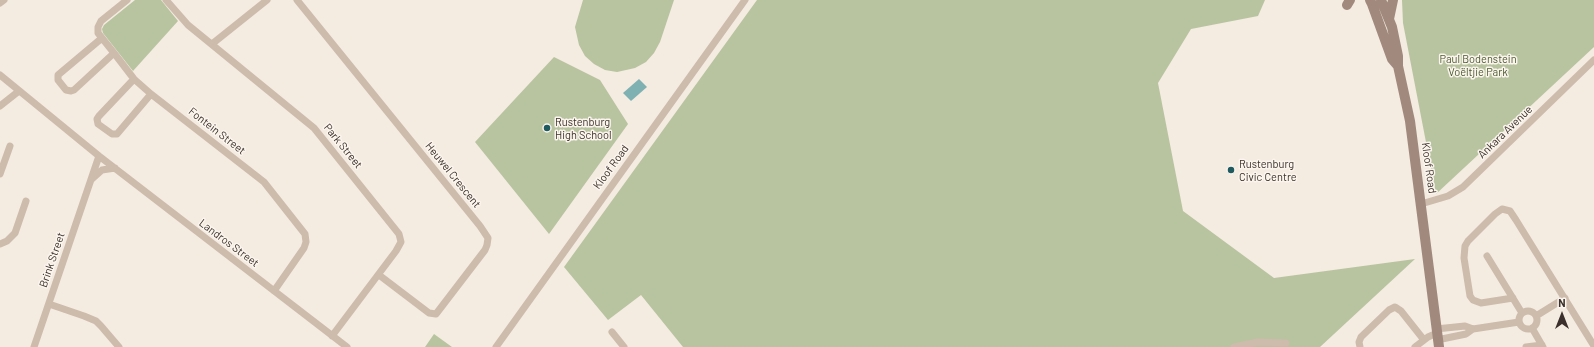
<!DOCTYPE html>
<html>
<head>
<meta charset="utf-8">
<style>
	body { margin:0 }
	#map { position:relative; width:1594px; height:347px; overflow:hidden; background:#f4ebe1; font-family:Barlow,sans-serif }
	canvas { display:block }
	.north { position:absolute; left:1542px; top:295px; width:40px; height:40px; -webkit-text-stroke:3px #fbf5ee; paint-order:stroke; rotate:0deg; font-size:11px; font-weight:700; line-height:16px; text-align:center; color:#3b302b }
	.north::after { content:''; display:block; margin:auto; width:14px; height:18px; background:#3b302b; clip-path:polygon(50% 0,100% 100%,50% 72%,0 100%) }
</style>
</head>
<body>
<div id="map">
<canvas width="1594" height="347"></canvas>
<div class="north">N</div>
</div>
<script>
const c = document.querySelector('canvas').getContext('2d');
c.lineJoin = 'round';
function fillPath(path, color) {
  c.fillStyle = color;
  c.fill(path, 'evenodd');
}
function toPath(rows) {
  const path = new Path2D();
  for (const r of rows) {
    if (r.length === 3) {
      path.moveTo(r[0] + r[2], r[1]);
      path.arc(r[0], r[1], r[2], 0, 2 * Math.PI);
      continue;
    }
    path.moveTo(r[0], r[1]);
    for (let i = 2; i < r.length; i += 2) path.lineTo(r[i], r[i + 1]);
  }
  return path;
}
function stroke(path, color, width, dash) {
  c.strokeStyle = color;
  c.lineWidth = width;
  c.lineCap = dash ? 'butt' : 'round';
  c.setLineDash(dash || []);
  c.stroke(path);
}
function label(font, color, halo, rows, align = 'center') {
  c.font = font + ' Barlow,sans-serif';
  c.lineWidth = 3;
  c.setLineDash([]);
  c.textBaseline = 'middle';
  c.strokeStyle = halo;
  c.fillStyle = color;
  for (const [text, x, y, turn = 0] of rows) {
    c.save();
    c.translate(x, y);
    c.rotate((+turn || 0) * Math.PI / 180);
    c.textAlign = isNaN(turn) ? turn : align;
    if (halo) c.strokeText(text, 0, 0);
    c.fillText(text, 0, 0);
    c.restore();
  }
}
fillPath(toPath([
	[135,0,161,0,178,21,133,71,103,33,102,29,104,25],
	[583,0,674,0,660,42,654,53,646,62,635,68,617,72,605,70,594,64,585,56,579,45,575,27],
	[757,0,1265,0,1258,16,1191,29,1158,83,1183,211,1274,278,1415,259,1320,347,683,347,641,295,608,320,564,267],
	[1402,0,1594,0,1594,47,1436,194,1403,23],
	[554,57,600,80,628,124,549,234,475,142],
	[434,334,452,347,425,347]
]), '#b8c4a0');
fillPath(toPath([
	[639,79,647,87,631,101,623,93]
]), '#7fb0b2');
stroke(toPath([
	[127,0,101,21,98,27,98,33,114,53,134,79,151,94,264,182,305,234,306,242,304,248,274,291],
	[166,0,188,25,314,128,399,234,401,242,396,251,332,336],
	[297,0,480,226,488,238,487,245,485,250,436,314,429,313,379,275],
	[0,3,4,0],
	[102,38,58,75,58,80,66,90,71,91,74,90,114,53],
	[212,44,267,0],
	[0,75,99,156,347,347],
	[134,79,99,116,97,119,98,124,112,134,117,134,151,94],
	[0,106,19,91],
	[0,174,10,146],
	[92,179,102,170,115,168],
	[1421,204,1448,196,1463,187,1594,60],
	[0,244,7,241,15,233,26,201],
	[1487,256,1522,313],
	[1513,298,1481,303,1473,300,1470,296,1464,258,1465,246,1468,241,1495,214,1502,209,1510,211,1516,220,1594,346],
	[49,304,84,316,96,321,101,326,119,347],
	[1528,320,9],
	[1536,316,1565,298],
	[1532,328,1543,347],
	[1436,329,1465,326,1473,329,1519,322],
	[612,332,624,347],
	[1437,340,1466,334,1473,329],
	[34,347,99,156],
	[496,347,745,0],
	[1234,347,1258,342,1286,343],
	[1360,347,1359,342,1361,337,1389,310,1395,307,1401,311,1424,340],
	[1415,347,1428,337,1437,333],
	[1526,347,1542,345]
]), '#cdbbac', 7);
stroke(toPath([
	[1370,0,1372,4,1392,59,1398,66,1410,121,1439,347],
	[1381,0,1392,27,1398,56,1398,66],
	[1347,5,1350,0],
	[1389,19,1393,0]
]), '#a18a7d', 10);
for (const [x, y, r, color] of [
	[547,128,4,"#1f5a5e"],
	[1231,170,4,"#1f5a5e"]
]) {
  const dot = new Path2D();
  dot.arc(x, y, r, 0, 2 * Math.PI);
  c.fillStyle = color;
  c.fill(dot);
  stroke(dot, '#fbf5ee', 1.5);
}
label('11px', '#4a5a2e', '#fbf5ee', [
	["Paul Bodenstein",1478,59],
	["Voëltjie Park",1478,72]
]);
label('11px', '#3b302b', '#fbf5ee', [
	["Rustenburg",555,122],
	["High School",555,135],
	["Rustenburg",1239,164],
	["Civic Centre",1239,177]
], 'left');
label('11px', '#3b302b', '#fbf5ee', [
	["Fontein Street",217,131,38],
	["Ankara Avenue",1505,132,-44],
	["Park Street",343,146,51],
	["Kloof Road",611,167,-54],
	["Kloof Road",1429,168,82],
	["Heuwel Crescent",453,175,51],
	["Landros Street",229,243,37],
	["Brink Street",52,260,-71]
]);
</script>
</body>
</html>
